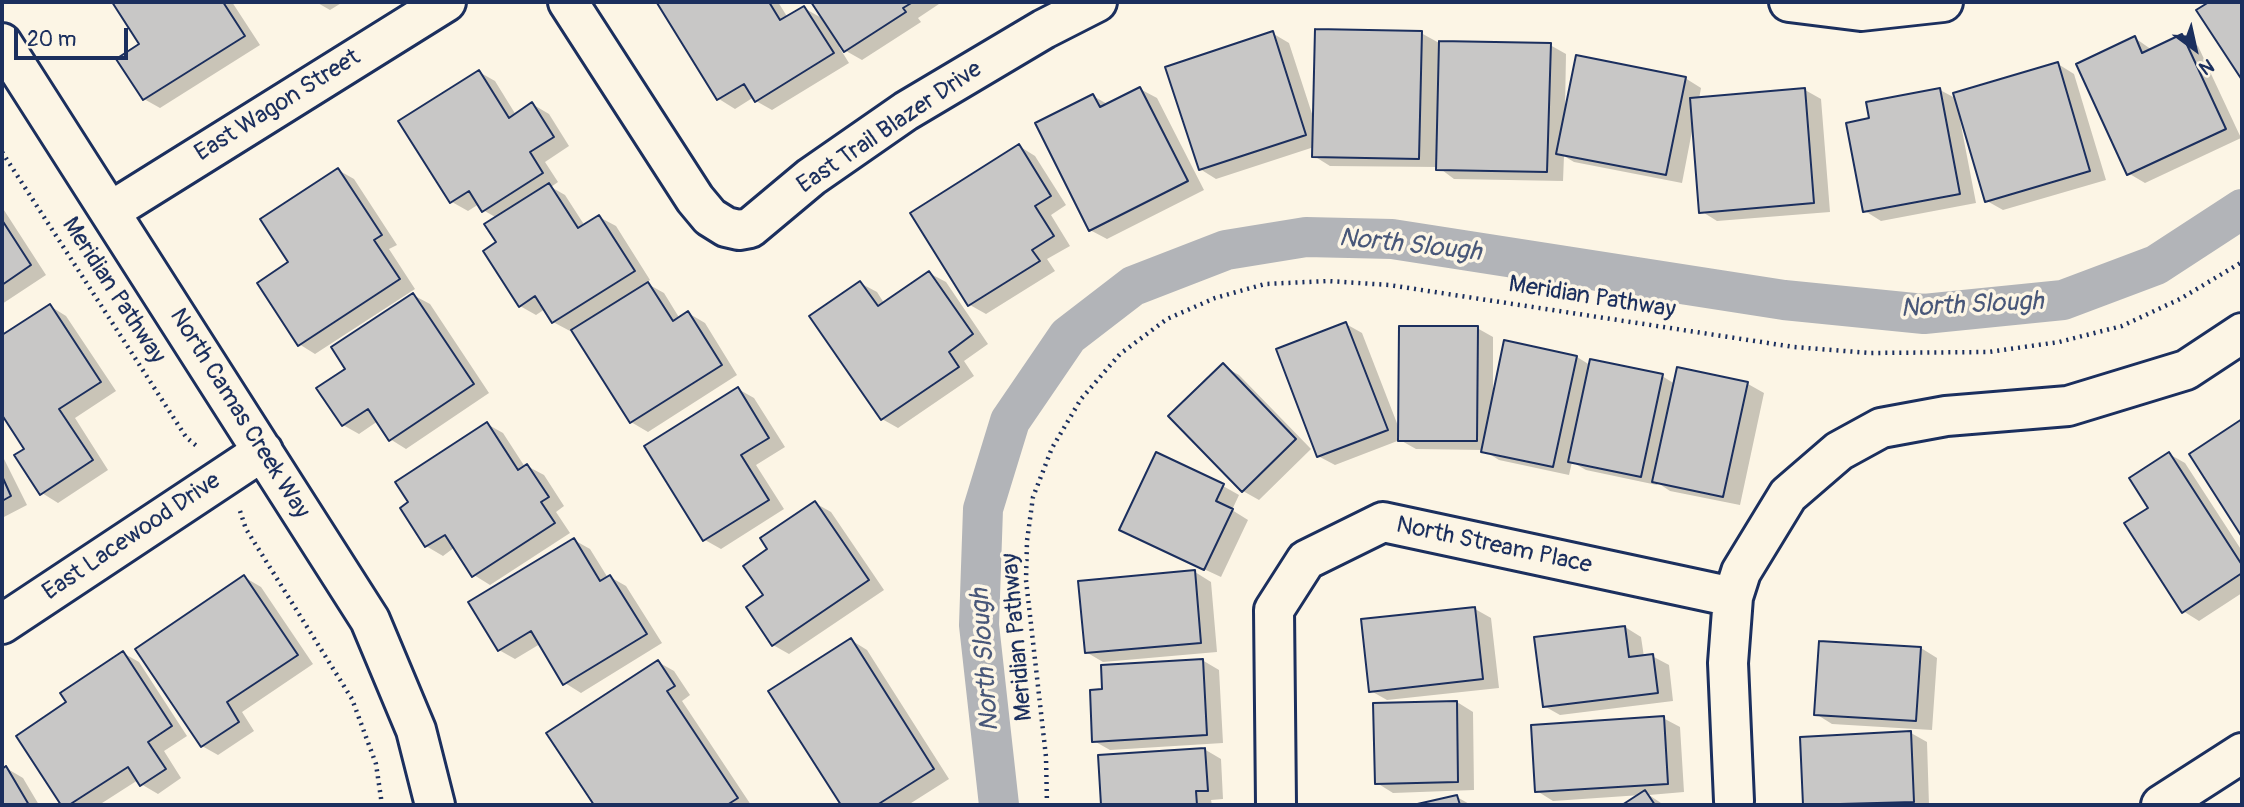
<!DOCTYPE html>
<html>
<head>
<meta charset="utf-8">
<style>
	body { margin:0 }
	#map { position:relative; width:2244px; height:807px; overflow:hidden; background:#fcf5e5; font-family:Pangolin,sans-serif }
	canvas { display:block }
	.frame { position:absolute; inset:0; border:4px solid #1b2f5e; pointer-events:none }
	.north { position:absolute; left:2160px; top:14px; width:70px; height:70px; -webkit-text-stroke:5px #fcf5e5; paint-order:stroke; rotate:147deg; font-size:19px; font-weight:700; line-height:28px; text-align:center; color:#1b2f5e }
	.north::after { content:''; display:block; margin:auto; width:24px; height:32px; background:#1b2f5e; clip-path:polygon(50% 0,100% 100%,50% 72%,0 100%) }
	.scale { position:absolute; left:14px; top:28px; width:114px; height:32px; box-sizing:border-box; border:4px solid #1b2f5e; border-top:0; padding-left:9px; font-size:21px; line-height:24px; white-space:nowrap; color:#1b2f5e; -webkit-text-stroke:5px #fcf5e5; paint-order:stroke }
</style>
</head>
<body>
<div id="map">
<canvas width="2244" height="807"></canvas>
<div class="frame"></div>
<div class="north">N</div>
<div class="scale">20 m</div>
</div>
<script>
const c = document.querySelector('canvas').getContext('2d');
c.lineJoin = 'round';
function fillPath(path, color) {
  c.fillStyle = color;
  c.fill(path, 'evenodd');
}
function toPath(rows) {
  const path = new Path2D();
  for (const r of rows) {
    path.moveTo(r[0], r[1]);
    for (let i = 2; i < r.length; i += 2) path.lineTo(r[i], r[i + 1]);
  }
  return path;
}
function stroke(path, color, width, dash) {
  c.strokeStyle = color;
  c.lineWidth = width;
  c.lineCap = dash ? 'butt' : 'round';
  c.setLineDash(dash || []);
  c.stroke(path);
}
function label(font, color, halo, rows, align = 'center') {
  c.font = font + ' Pangolin,sans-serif';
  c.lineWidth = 7;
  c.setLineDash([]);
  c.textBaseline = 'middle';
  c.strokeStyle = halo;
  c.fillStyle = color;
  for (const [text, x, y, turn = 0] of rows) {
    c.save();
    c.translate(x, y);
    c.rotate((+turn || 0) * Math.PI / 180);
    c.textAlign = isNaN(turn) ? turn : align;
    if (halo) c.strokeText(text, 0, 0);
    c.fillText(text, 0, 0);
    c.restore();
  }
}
fillPath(toPath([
	[114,2,232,2,260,45,160,108,144,99,142,45],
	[316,2,343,2,330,10],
	[662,2,778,2,788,18,804,8,825,20,813,2,942,2,918,18,921,22,862,60,839,47,849,63,772,110,756,101,754,97,735,109,719,99,659,4],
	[2213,2,2242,2,2242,77,2199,11],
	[1272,33,1289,43,1314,120,1421,33,1441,44,1550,45,1566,54,1565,109,1685,78,1701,88,1699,99,1805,90,1821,99,1830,212,1717,221,1701,211,1693,126,1682,183,1574,162,1564,156,1563,181,1454,179,1438,167,1330,166,1314,156,1314,147,1216,179,1200,169],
	[2182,36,2198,46,2241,138,2145,183,2128,173,2135,38,2152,50],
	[2058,64,2074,74,2106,180,2003,210,1987,201,1963,119,1960,120,1976,203,1881,221,1865,211,1871,120,1940,90,1957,99],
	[479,72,495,81,516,115,532,104,549,114,569,146,545,162,558,182,551,187,565,195,585,226,599,217,616,226,650,280,646,283,664,293,680,319,688,313,705,323,737,375,648,432,631,422,573,329,570,331,553,322,545,309,536,315,520,306,498,243,497,218,483,210,479,204,468,211,452,202,400,121],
	[1140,89,1157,98,1204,190,1107,239,1090,230,1093,96,1109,105],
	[1019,146,1035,156,1066,205,1051,215,1070,246,1047,259,1055,271,986,314,970,305,912,213],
	[338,170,354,179,397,245,389,249,415,289,315,354,299,344,290,262],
	[2,207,46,275,2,304],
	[929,273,946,282,988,344,964,361,974,376,898,428,882,419,860,283,877,292,884,303],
	[413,295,430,304,489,393,406,449,390,439,378,421,359,434,343,425,348,370],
	[50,306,66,316,116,391,75,418,108,470,58,503,42,493,26,450,2,412,2,337],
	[1346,324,1362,333,1400,431,1477,328,1493,337,1493,393,1577,357,1590,365,1662,376,1675,384,1748,384,1764,393,1740,505,1670,491,1658,483,1657,485,1586,470,1572,462,1569,475,1499,460,1483,450,1416,449,1400,440,1335,465,1318,456],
	[1223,366,1239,375,1311,449,1259,500,1243,491],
	[738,389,754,398,785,447,756,465,784,509,721,549,705,540,646,447],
	[2242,421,2242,534,2191,455],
	[487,424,503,433,525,467,527,466,544,475,564,506,556,512,570,533,490,585,474,575,455,547,443,556,426,546,402,508],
	[2169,454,2185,463,2242,551,2242,593,2199,621,2183,611,2150,508],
	[2,455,27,505,2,518],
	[1223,486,1239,495,1232,510,1248,520,1221,577,1137,538],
	[815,503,831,512,884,590,789,654,773,645,770,550],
	[574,540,590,549,608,578,610,577,626,586,662,643,581,693,565,683,540,644,515,659,499,650],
	[1195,572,1211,582,1217,652,1103,662,1086,652],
	[244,577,261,587,313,664,242,712,254,731,218,755,202,746],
	[1475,609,1491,618,1499,688,1387,700,1371,691],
	[1625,627,1641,637,1644,657,1652,656,1669,665,1673,701,1560,715,1544,706],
	[851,640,867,650,949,779,908,805,843,805,771,692],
	[1921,648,1937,658,1932,730,1832,724,1816,714],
	[123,653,139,662,187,736,164,751,181,778,158,794,141,784,138,780,99,805,63,805,18,736,69,703],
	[1202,660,1219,670,1223,743,1110,750,1094,741,1104,691],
	[658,662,674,671,690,695,682,701,751,805,596,805,549,733],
	[1457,702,1473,712,1474,790,1393,793,1377,783],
	[1663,718,1680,727,1684,792,1649,795,1664,805,1625,805,1641,795,1553,801,1537,791],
	[1911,733,1927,742,1929,805,1804,805,1802,738],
	[1204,749,1221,759,1223,799,1211,800,1212,805,1103,805,1100,756],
	[6,768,23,778,39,805,2,805,2,771],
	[1457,797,1471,805,1421,805]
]), '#0003');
stroke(toPath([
	[999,805,979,625,983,509,1010,421,1068,336,1133,286,1226,250,1306,237,1392,239,1784,300,1924,314,2063,300,2156,265,2242,209]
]), '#b2b4b8', 40);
const building = toPath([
	[112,2,223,2,245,36,143,100,116,59,139,44,112,2],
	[659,2,769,2,780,20,804,6,834,53,755,102,744,84,717,100,657,3,659,2],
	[811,2,913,2,903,8,906,12,844,52,811,2],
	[2209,2,2242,2,2242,80,2196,10,2209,2],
	[1315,29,1422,31,1419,159,1312,157,1315,29],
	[1273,31,1306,135,1199,170,1165,67,1273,31],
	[2182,34,2226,129,2127,175,2076,64,2135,36,2142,53,2182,34],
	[1439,41,1551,43,1547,172,1436,170,1439,41],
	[1576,55,1686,77,1666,175,1556,154,1576,55],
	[2058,62,2090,171,1985,202,1953,93,2058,62],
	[479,70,509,118,532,102,554,137,530,152,543,173,482,212,469,191,450,203,398,121,479,70],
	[1140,87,1188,181,1089,231,1035,123,1093,94,1100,107,1140,87],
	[1805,88,1814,203,1699,213,1690,98,1805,88],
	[1940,88,1960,194,1863,212,1846,123,1869,118,1866,102,1940,88],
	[1019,144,1051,196,1035,206,1054,236,1032,250,1040,261,968,306,910,213,1019,144],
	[338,168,382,235,374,240,400,279,298,346,257,283,288,262,260,219,338,168],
	[549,183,578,228,599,215,635,271,552,323,535,296,519,307,483,251,496,242,484,224,549,183],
	[2,220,31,265,2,285,2,220],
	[929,271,973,334,949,352,959,367,881,420,809,316,860,281,878,306,929,271],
	[648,282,673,321,688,311,722,365,630,423,571,330,648,282],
	[413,293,474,384,389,441,368,409,342,426,316,388,345,369,331,347,413,293],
	[50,304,101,382,59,409,93,460,40,495,14,455,24,449,2,415,2,335,50,304],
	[1346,322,1388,430,1317,457,1276,349,1346,322],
	[1399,326,1478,326,1477,441,1398,441,1399,326],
	[1504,340,1577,356,1553,467,1481,452,1504,340],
	[1590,359,1663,374,1641,477,1568,462,1590,359],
	[1223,363,1296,439,1242,492,1168,416,1223,363],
	[1677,367,1748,382,1723,497,1652,482,1677,367],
	[738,387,769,438,741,455,769,500,703,541,644,446,738,387],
	[2242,419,2242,537,2189,454,2242,419],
	[487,422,518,470,527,464,549,497,541,502,555,523,472,577,445,535,425,547,400,508,408,502,395,482,487,422],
	[1156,452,1224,484,1216,501,1233,509,1204,570,1119,530,1156,452],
	[2169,452,2242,565,2242,573,2182,613,2124,523,2148,508,2129,478,2169,452],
	[2,476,11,496,2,501,2,476],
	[815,501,869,580,772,646,746,607,763,595,743,566,767,549,760,538,815,501],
	[574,538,600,581,610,575,647,634,563,685,531,631,498,651,468,602,574,538],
	[1195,570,1201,643,1085,653,1078,581,1195,570],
	[244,575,298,655,227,702,239,722,201,747,135,649,244,575],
	[1475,607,1483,679,1369,692,1361,619,1475,607],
	[1625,626,1629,657,1653,654,1658,693,1543,707,1534,637,1625,626],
	[851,638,934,769,877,805,841,805,768,691,851,638],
	[1819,641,1921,647,1916,721,1814,715,1819,641],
	[123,651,172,726,148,742,166,769,140,786,128,767,69,805,61,805,16,736,66,702,60,693,123,651],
	[1203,659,1207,735,1092,742,1090,690,1102,689,1101,665,1203,659],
	[658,660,675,686,667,691,738,798,727,805,594,805,546,733,658,660],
	[1457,701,1458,782,1375,784,1373,703,1457,701],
	[1664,716,1668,784,1535,792,1531,725,1664,716],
	[1911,731,1914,802,1803,805,1800,737,1911,731],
	[1205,748,1208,791,1196,791,1197,805,1101,805,1098,755,1205,748],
	[6,766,29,805,2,805,2,769,6,766],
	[1645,790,1655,805,1622,805,1645,790],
	[1457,795,1460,805,1413,805,1457,795]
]);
fillPath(building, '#c8c7c6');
stroke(building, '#1b2f5e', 2);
const minor = toPath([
	[568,2,695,199,710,217,726,227,739,230,750,228,811,177,906,111,1044,29,1097,2],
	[1789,2,1861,11,1943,2],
	[2,43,370,620,416,730,435,805],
	[111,211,446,2],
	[2,624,263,451],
	[1734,801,1728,663,1733,597,1741,572,1788,495,1839,451,1881,428,1946,416,2068,406,2186,370,2242,333],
	[1276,805,1274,610,1306,560,1383,522,1733,597]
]);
const major = toPath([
	[2161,805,2242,753]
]);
stroke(minor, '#1b2f5e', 44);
stroke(major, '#1b2f5e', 44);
stroke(toPath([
	[2,152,186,437,199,448],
	[240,511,246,529,352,699,376,764,382,805],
	[1047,805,1046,757,1026,580,1027,541,1033,497,1052,448,1081,399,1120,354,1167,319,1215,298,1265,284,1328,281,1389,285,1794,347,1870,353,1989,352,2059,342,2122,326,2180,299,2242,262]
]), '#1b2f5e', 4.5, [2, 5]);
stroke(minor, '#fcf5e5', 38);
stroke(major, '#fcf5e5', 38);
label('24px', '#1b2f5e', '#fcf5e5', [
	["East Wagon Street",278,106,-32],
	["East Trail Blazer Drive",890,128,-34],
	["Meridian Pathway",113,291,57],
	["Meridian Pathway",1592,298,9],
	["North Camas Creek Way",239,414,58],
	["East Lacewood Drive",132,537,-34],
	["North Stream Place",1494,546,12],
	["Meridian Pathway",1018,637,-95]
]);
label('italic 26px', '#485779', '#fcf5e5', [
	["North Slough",1410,246,6],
	["North Slough",1972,306,-3],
	["North Slough",986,660,-94]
]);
</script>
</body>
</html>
